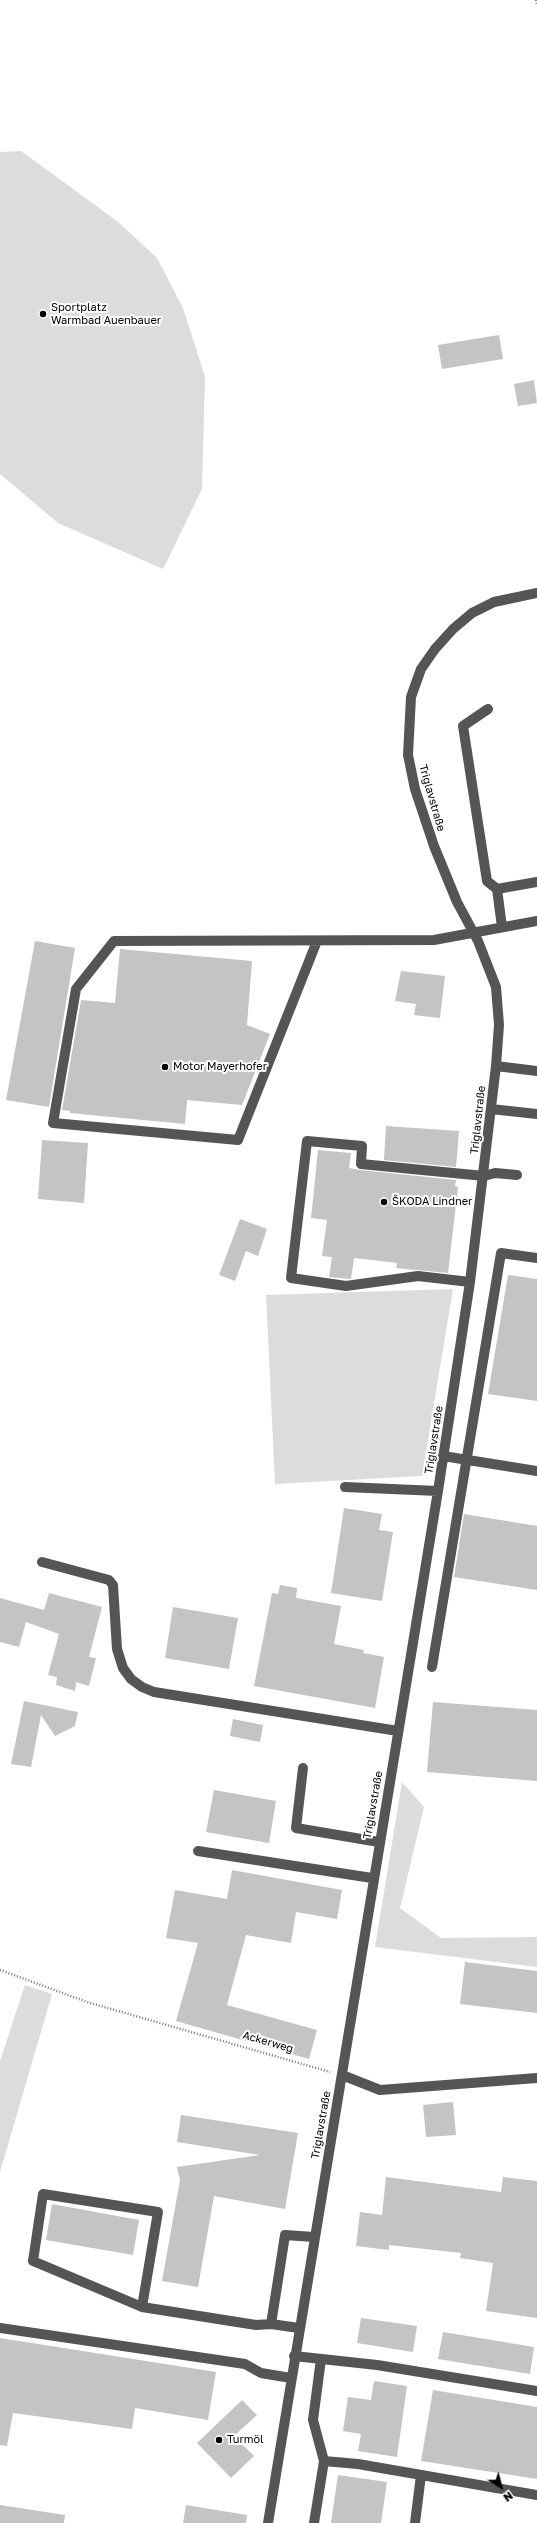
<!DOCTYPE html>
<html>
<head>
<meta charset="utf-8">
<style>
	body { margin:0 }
	#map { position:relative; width:537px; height:2523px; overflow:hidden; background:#fff; font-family:"Golos Text",sans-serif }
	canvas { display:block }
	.north { position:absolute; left:481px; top:2467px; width:40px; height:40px; -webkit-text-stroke:3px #fff; paint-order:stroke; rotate:144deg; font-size:11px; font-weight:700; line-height:16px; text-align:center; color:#000 }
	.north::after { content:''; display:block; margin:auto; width:14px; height:18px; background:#000; clip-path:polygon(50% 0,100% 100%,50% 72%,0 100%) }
</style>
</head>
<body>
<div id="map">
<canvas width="537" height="2523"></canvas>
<div class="north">N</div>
</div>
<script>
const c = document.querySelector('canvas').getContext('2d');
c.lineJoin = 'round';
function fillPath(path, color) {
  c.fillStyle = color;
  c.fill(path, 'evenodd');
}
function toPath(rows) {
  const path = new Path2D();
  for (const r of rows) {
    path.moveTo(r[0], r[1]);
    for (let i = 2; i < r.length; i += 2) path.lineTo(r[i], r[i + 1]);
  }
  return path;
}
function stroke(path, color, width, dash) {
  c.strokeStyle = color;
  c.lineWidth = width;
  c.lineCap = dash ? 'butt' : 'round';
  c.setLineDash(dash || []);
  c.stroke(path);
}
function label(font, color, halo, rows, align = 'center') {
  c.font = font + ' "Golos Text",sans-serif';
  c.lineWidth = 4;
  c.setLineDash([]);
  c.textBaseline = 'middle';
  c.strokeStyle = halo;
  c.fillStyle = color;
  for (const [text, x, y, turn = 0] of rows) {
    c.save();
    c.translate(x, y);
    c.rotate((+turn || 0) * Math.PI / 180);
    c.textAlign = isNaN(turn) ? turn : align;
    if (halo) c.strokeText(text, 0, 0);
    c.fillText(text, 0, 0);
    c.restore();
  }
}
fillPath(toPath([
	[21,151,117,221,157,258,183,308,205,377,202,489,163,569,58,523,0,474,0,152],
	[453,1289,422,1476,275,1484,266,1295],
	[402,1782,424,1807,400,1908,441,1938,537,1937,537,1967,375,1947],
	[25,1985,52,1994,0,2172,0,2061]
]), '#dcdcdc');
fillPath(toPath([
	[499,335,503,359,442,369,438,345],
	[534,380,537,403,518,406,514,384],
	[35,941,75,948,49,1107,6,1100],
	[120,949,252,961,247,1025,270,1034,242,1105,187,1100,185,1124,70,1113,70,1111,62,1110,81,1000,115,1003],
	[401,971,445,976,440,1018,414,1015,416,1004,395,1001],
	[386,1126,459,1131,456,1167,384,1160],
	[42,1140,88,1143,84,1203,38,1199],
	[318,1150,351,1153,349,1168,360,1170,456,1180,455,1186,458,1187,448,1273,396,1268,397,1263,354,1258,351,1279,329,1277,332,1257,322,1256,327,1220,311,1218],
	[240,1219,267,1229,258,1256,246,1251,235,1281,219,1275],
	[508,1275,537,1279,537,1401,488,1394],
	[344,1508,382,1514,379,1530,393,1532,382,1601,331,1593],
	[464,1514,537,1526,537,1590,454,1577],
	[280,1585,297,1588,296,1598,341,1606,334,1644,364,1650,363,1653,384,1657,375,1708,254,1686,272,1593,278,1594],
	[49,1593,102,1607,89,1657,96,1658,89,1686,76,1682,75,1691,56,1685,57,1677,48,1675,59,1634,26,1622,19,1647,0,1642,0,1598,44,1610],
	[173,1607,238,1618,229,1669,165,1658],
	[24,1701,78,1712,75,1726,55,1736,41,1715,31,1767,11,1764],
	[433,1702,537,1710,537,1781,427,1772],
	[233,1719,263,1725,260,1742,230,1736],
	[214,1790,276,1801,269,1843,206,1832],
	[232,1870,342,1890,337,1919,296,1912,291,1943,246,1935,227,2005,317,2030,309,2059,176,2021,198,1943,166,1938,175,1890,227,1899],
	[465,1962,537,1971,537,2013,460,2004],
	[453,2102,456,2135,426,2137,423,2105],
	[181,2115,298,2133,285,2209,214,2196,198,2287,162,2281,180,2180,177,2167,260,2155,177,2142],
	[386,2177,501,2192,503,2177,537,2181,537,2318,486,2311,493,2263,460,2258,461,2253,389,2245,389,2250,356,2246,360,2212,382,2215],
	[52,2204,139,2220,133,2255,46,2240],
	[361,2318,417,2326,413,2352,357,2343],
	[443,2332,534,2347,530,2374,438,2359],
	[0,2338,216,2372,208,2420,135,2408,132,2429,13,2413,7,2446,0,2445],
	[374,2381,407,2386,397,2457,358,2451,361,2434,343,2431,348,2397,371,2400],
	[433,2390,537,2407,537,2479,421,2461],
	[242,2400,257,2415,234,2436,254,2456,231,2478,197,2443],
	[338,2475,387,2482,381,2523,331,2523],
	[0,2505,65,2515,64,2523,0,2523],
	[186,2505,247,2515,246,2523,183,2523]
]), '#c4c4c4');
stroke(toPath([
	[536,0,537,4],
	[0,1970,87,2002,330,2072]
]), '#777', 2.5, [1, 2]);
stroke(toPath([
	[488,709,463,726,487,881,497,889],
	[502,927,497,889,537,882],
	[317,941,238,1140,53,1123,76,989,114,941,434,940,537,921],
	[496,1066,537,1071],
	[491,1109,537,1114],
	[470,1282,418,1276,346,1286,291,1278,307,1141,362,1146,361,1164,484,1176,495,1173,517,1175],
	[443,1456,537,1471],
	[345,1487,438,1491],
	[42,1562,109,1580,113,1585,117,1649,123,1668,131,1679,142,1687,154,1692,398,1731],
	[432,1667,501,1253,537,1258],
	[303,1768,296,1828,379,1842],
	[198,1851,372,1878],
	[342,2075,380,2090,537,2078],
	[142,2307,33,2261,43,2194,158,2212,142,2307,256,2325,271,2324],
	[0,2328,245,2364,261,2373,291,2378],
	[299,2328,271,2324,278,2280,285,2235,314,2237],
	[294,2356,377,2365,537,2391],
	[324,2461,358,2464,537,2495],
	[268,2523,438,1491,470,1282,496,1066,499,1025,496,987,478,941,457,902,434,846,415,789,408,755,411,697,421,669,435,649,453,629,472,613,494,602,537,593],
	[314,2523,324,2461,313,2420,321,2359],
	[415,2523,421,2475]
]), '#555', 10);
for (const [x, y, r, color] of [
	[43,314,4,"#000"],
	[165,1067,4,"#000"],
	[384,1202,4,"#000"],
	[219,2440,4,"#000"]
]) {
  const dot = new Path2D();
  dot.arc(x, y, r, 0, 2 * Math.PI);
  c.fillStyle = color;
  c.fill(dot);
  stroke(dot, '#fff', 1.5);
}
label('11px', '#000', '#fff', [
	["Sportplatz",51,308],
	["Warmbad Auenbauer",51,321],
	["Motor Mayerhofer",173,1067],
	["ŠKODA Lindner",392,1202],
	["Turmöl",227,2440]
], 'left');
label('11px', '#000', '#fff', [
	["Triglavstraße",432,798,74],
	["Triglavstraße",478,1120,-84],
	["Triglavstraße",434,1440,-81],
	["Triglavstraße",373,1805,-80],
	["Ackerweg",268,2042,16],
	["Triglavstraße",321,2125,-80]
]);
</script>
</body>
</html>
